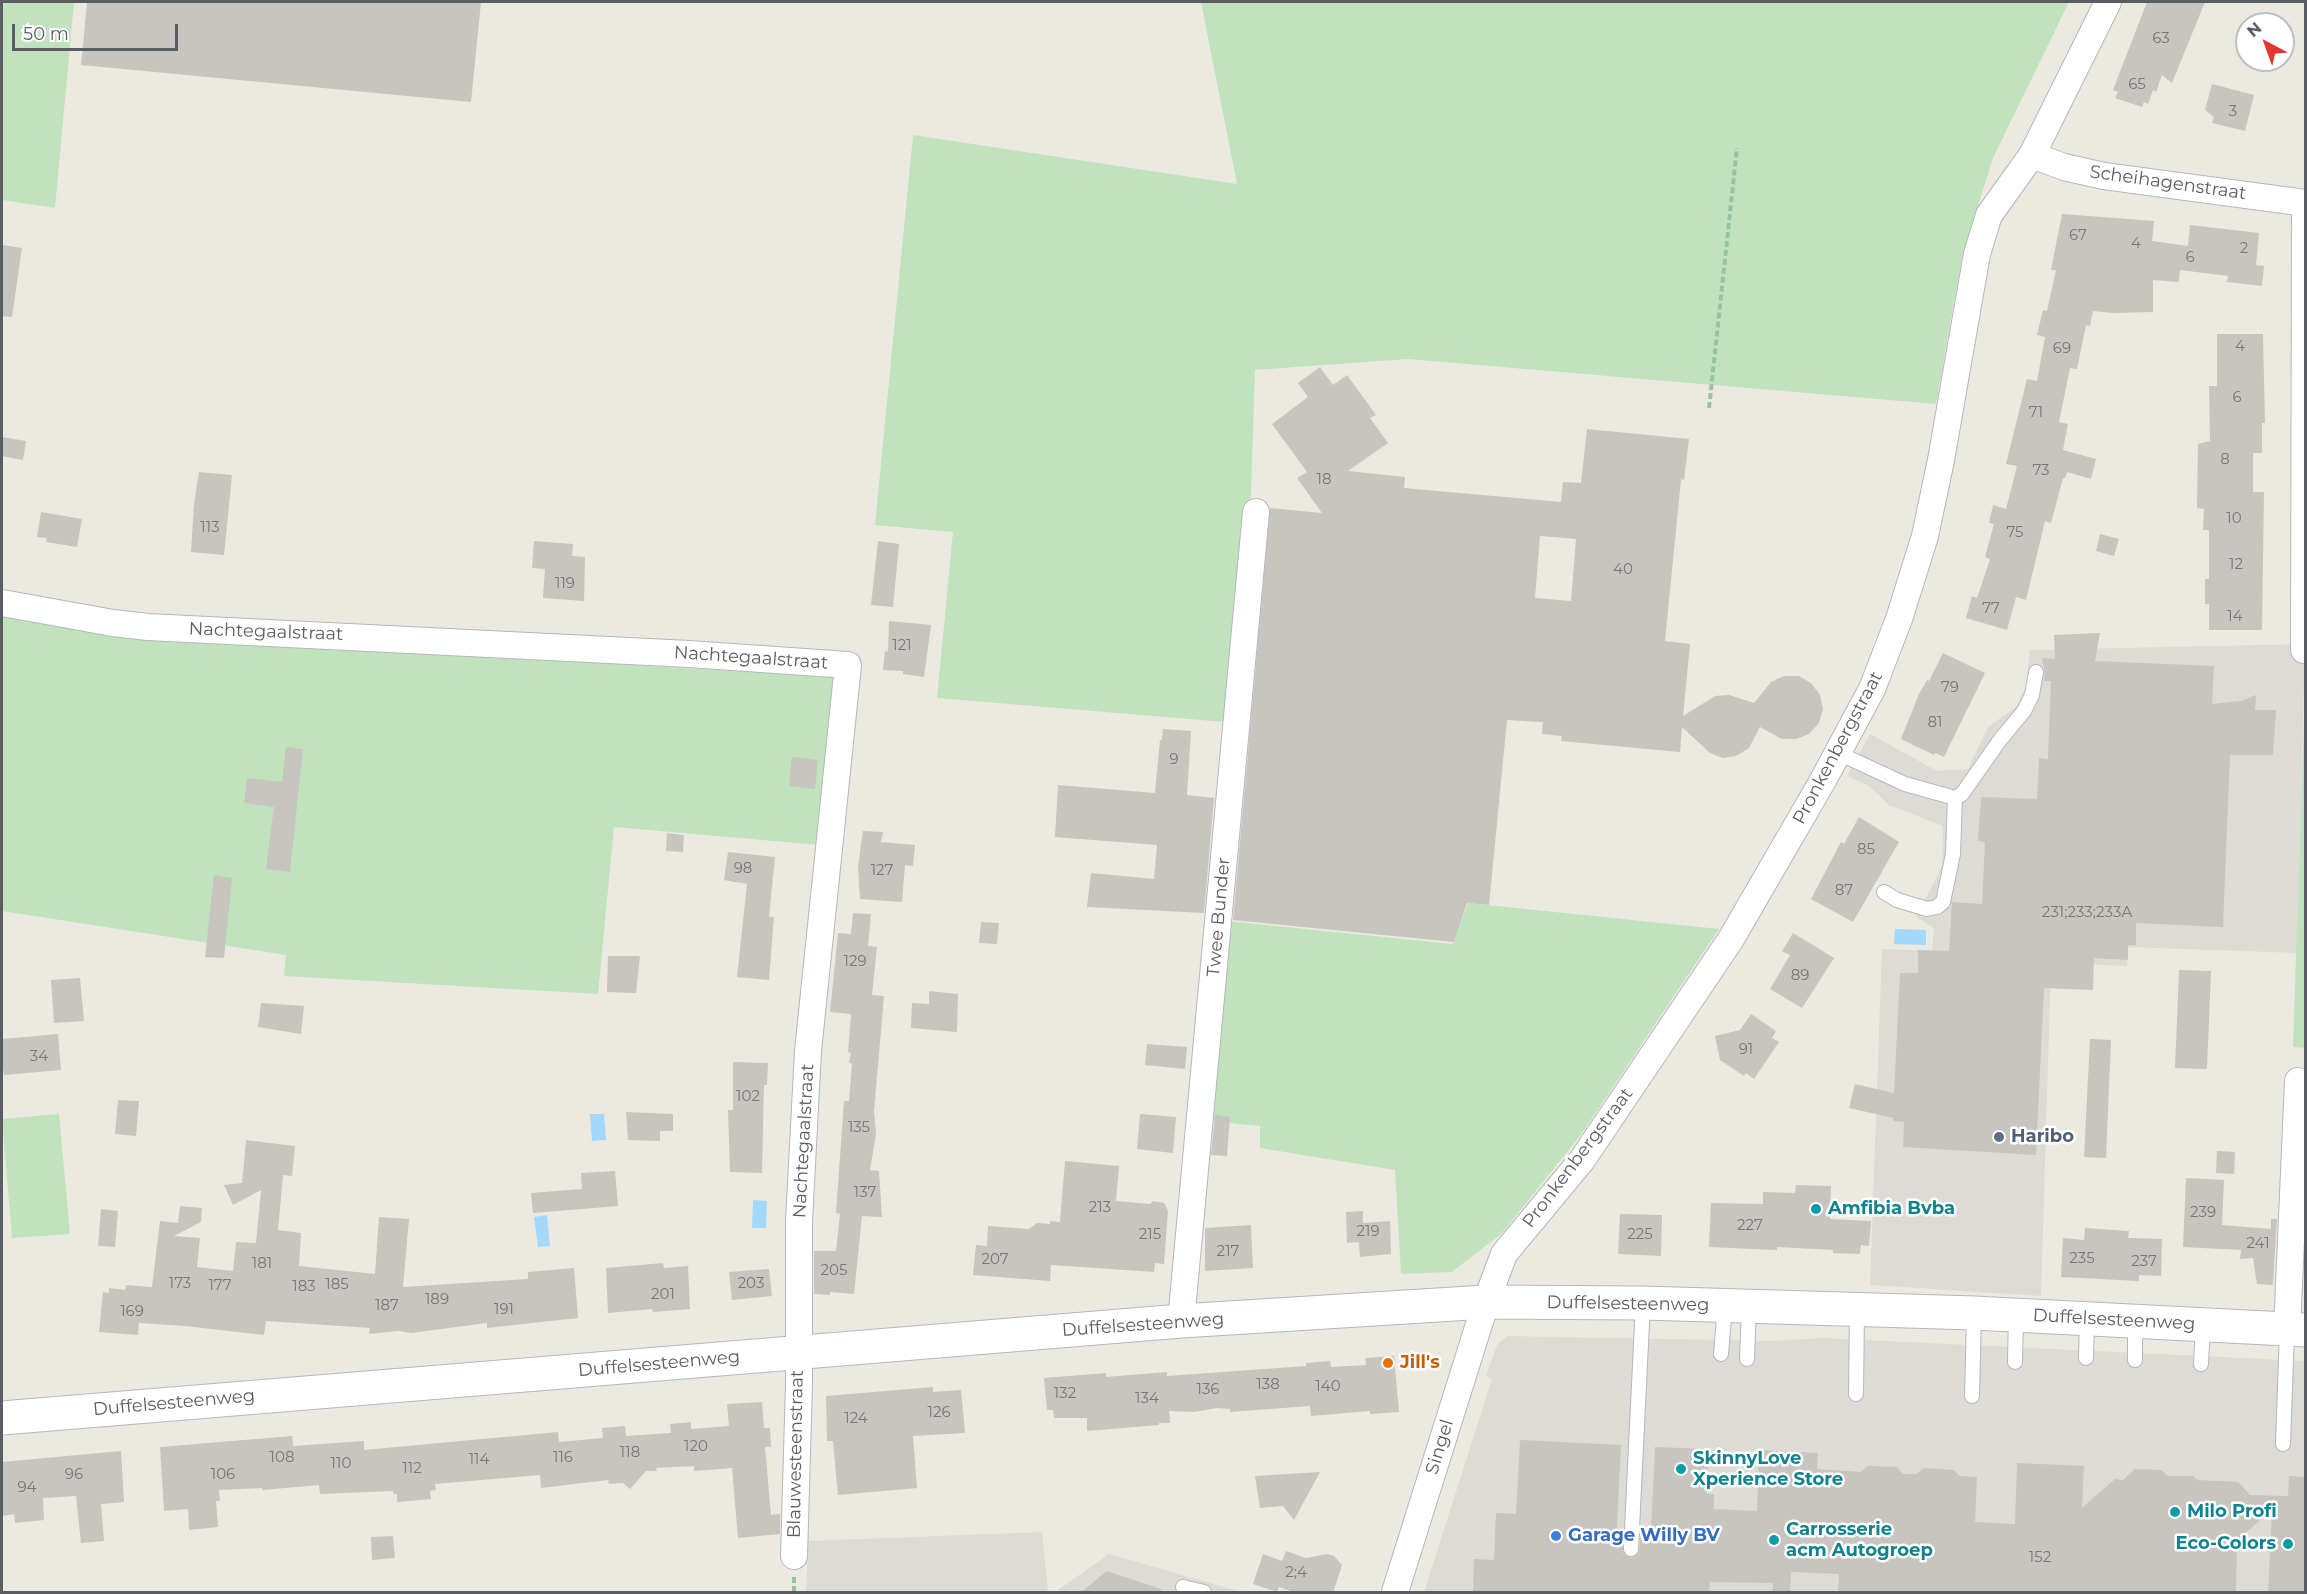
<!DOCTYPE html>
<html>
<head>
<meta charset="utf-8">
<style>
	body { margin:0 }
	#map { position:relative; width:2307px; height:1594px; overflow:hidden; background:#ece9e1; font-family:Montserrat,sans-serif }
	canvas { display:block }
	.frame { position:absolute; inset:0; border:3px solid #5a5e62; pointer-events:none }
	.north { position:absolute; left:2235px; top:12px; width:60px; height:60px; box-sizing:border-box; background:#fff; border:2px solid #bdbfc0; border-radius:50%; rotate:319deg; font-size:16px; font-weight:700; line-height:24px; text-align:center; color:#5a5e62 }
	.north::after { content:''; display:block; margin:auto; width:21px; height:27px; background:#e13832; clip-path:polygon(50% 0,100% 100%,50% 72%,0 100%) }
	.scale { position:absolute; left:12px; top:24px; width:166px; height:27px; box-sizing:border-box; border:3px solid #5a5e62; border-top:0; padding-left:8px; font-size:18px; line-height:21px; white-space:nowrap; color:#5a5e62; -webkit-text-stroke:4px #fff; paint-order:stroke }
</style>
</head>
<body>
<div id="map">
<canvas width="2307" height="1594"></canvas>
<div class="frame"></div>
<div class="north">N</div>
<div class="scale">50 m</div>
</div>
<script>
const c = document.querySelector('canvas').getContext('2d');
c.lineJoin = 'round';
function fillPath(path, color) {
  c.fillStyle = color;
  c.fill(path, 'evenodd');
}
function toPath(rows) {
  const path = new Path2D();
  for (const r of rows) {
    path.moveTo(r[0], r[1]);
    for (let i = 2; i < r.length; i += 2) path.lineTo(r[i], r[i + 1]);
  }
  return path;
}
function stroke(path, color, width, dash) {
  c.strokeStyle = color;
  c.lineWidth = width;
  c.lineCap = dash ? 'butt' : 'round';
  c.setLineDash(dash || []);
  c.stroke(path);
}
function label(font, color, halo, rows, align = 'center') {
  c.font = font + ' Montserrat,sans-serif';
  c.lineWidth = 5;
  c.setLineDash([]);
  c.textBaseline = 'middle';
  c.strokeStyle = halo;
  c.fillStyle = color;
  for (const [text, x, y, turn = 0] of rows) {
    c.save();
    c.translate(x, y);
    c.rotate((+turn || 0) * Math.PI / 180);
    c.textAlign = isNaN(turn) ? turn : align;
    if (halo) c.strokeText(text, 0, 0);
    c.fillText(text, 0, 0);
    c.restore();
  }
}
fillPath(toPath([
	[2305,644,2297,953,2128,947,2127,966,2051,963,2041,1296,1870,1285,1882,949,1932,951,1934,928,1916,917,1942,866,1943,826,1889,805,1869,786,1847,776,1870,734,1937,771,1968,769,1988,727,2016,707,2026,686,2030,650],
	[1507,1336,1771,1341,1822,1338,2305,1361,2305,1592,1424,1592,1492,1379,1486,1376,1497,1345],
	[1042,1532,1048,1592,806,1592,808,1541],
	[1109,1554,1242,1592,1055,1592]
]), '#dedbd6');
fillPath(toPath([
	[2,2,74,2,55,208,2,200],
	[1201,2,2069,2,1993,158,1962,257,1936,404,1408,359,1255,370,1251,494,1225,722,937,698,953,532,875,525,913,135,1237,184],
	[2,612,155,636,832,677,835,682,819,845,614,827,598,994,284,976,286,955,2,911],
	[2305,687,2306,1048,2305,1048,2293,1047],
	[1468,903,1719,929,1580,1136,1501,1234,1452,1272,1401,1274,1395,1170,1260,1148,1260,1126,1208,1121,1227,921,1453,944],
	[59,1114,70,1234,12,1238,2,1119]
]), '#c0e3be');
fillPath(toPath([
	[1895,929,1926,930,1926,945,1894,944],
	[590,1114,604,1114,606,1140,592,1141],
	[753,1200,767,1201,766,1228,752,1228],
	[547,1215,550,1246,538,1247,534,1217]
]), '#a2d8fb');
fillPath(toPath([
	[87,2,481,2,471,102,81,65],
	[2147,2,2205,2,2172,83,2162,75,2156,92,2153,90,2148,104,2144,102,2142,107,2115,98,2118,92,2113,90],
	[2212,84,2254,95,2245,131,2212,123,2214,117,2205,110],
	[2062,214,2154,221,2152,241,2188,246,2190,225,2259,233,2256,265,2264,266,2262,286,2227,282,2228,276,2180,270,2179,282,2153,280,2153,312,2114,313,2093,311,2090,326,2086,325,2077,369,2070,368,2059,422,2068,424,2063,450,2096,459,2091,479,2067,472,2065,478,2063,478,2051,523,2045,521,2026,600,2016,597,2007,630,1966,618,1972,596,1977,598,1990,559,1985,557,1994,524,1989,523,1993,505,2006,509,2017,466,2006,464,2027,379,2037,381,2045,337,2037,335,2043,310,2047,311,2056,270,2051,270],
	[2,245,22,248,12,317,2,316],
	[2217,334,2263,334,2265,423,2262,423,2262,453,2253,453,2253,492,2264,492,2262,630,2209,630,2209,604,2205,604,2205,579,2209,579,2209,530,2203,530,2204,509,2197,508,2198,444,2210,441,2209,386,2217,386],
	[1320,367,1333,385,1347,375,1376,415,1370,418,1388,443,1348,471,1405,477,1404,488,1561,502,1563,482,1581,483,1587,429,1689,439,1684,480,1681,479,1665,641,1690,644,1683,716,1715,696,1729,695,1754,703,1771,682,1784,676,1799,676,1811,683,1820,695,1823,709,1819,723,1809,734,1796,739,1782,739,1760,727,1749,748,1736,756,1723,758,1710,753,1682,727,1680,752,1561,741,1562,736,1542,734,1543,722,1507,720,1489,905,1467,903,1454,942,1233,920,1270,508,1322,513,1297,478,1307,472,1272,424,1308,397,1298,383],
	[1540,536,1576,539,1571,601,1535,598],
	[2,437,26,441,23,460,2,456],
	[199,472,232,475,224,555,191,552,194,504],
	[41,512,82,519,77,547,46,542,47,538,37,537],
	[2100,534,2119,539,2114,556,2096,551],
	[534,541,573,544,572,556,585,557,584,601,543,598,545,569,532,568],
	[878,541,899,544,893,607,871,605],
	[889,621,931,625,924,677,903,674,903,671,883,670,885,651,888,652],
	[2100,633,2095,661,2214,666,2212,704,2241,701,2256,695,2255,710,2276,710,2273,755,2230,755,2223,927,2136,923,2136,945,2128,945,2128,960,2094,958,2093,990,2044,988,2036,1155,1903,1147,1904,1122,1893,1121,1893,1118,1849,1108,1855,1084,1894,1093,1900,973,1918,973,1918,950,1949,951,1952,902,1982,904,1985,842,1978,841,1981,797,2037,799,2039,758,2048,759,2051,681,2044,681,2045,673,2042,658,2055,659,2054,635],
	[1943,653,1985,673,1944,757,1935,753,1934,755,1901,739,1919,694,1927,680,1929,681],
	[1163,729,1191,731,1187,795,1214,798,1204,913,1087,907,1091,873,1154,879,1157,845,1055,837,1058,785,1155,793,1160,740,1162,740],
	[286,747,303,749,290,872,266,869,274,807,244,803,247,778,282,782],
	[792,757,818,760,815,789,789,786],
	[1859,817,1899,842,1853,922,1811,899,1841,842,1844,844],
	[863,831,883,832,881,842,915,845,913,866,905,865,902,902,860,899,858,866],
	[667,833,684,835,683,852,666,851],
	[728,852,775,857,769,917,774,917,769,980,737,977,747,884,724,880],
	[214,875,232,878,224,958,205,957],
	[853,913,871,914,868,946,877,947,872,995,884,996,874,1111,876,1134,870,1170,879,1171,882,1217,862,1216,854,1294,830,1292,830,1295,814,1294,814,1251,836,1251,840,1214,836,1213,844,1101,849,1101,852,1064,849,1062,851,1053,848,1052,851,1014,830,1012,838,933,851,934],
	[981,922,999,923,997,944,979,943],
	[1793,933,1834,958,1802,1008,1770,989,1790,955,1782,951],
	[608,956,640,956,636,993,607,992],
	[2179,970,2211,971,2207,1069,2175,1068],
	[80,978,84,1021,54,1023,51,980],
	[929,991,958,994,957,1032,911,1028,912,1003,929,1004],
	[261,1003,304,1006,301,1034,258,1027],
	[1751,1014,1776,1031,1772,1038,1779,1042,1754,1079,1746,1073,1744,1076,1720,1060,1715,1036,1740,1030],
	[58,1034,61,1070,4,1075,2,1062,2,1039],
	[2090,1039,2111,1040,2106,1158,2084,1157],
	[1147,1044,1187,1047,1185,1069,1145,1065],
	[733,1062,768,1063,767,1085,764,1085,762,1173,730,1172,728,1110,733,1110],
	[118,1100,139,1101,136,1136,115,1134],
	[626,1112,673,1114,673,1131,660,1131,660,1141,628,1140],
	[1140,1114,1176,1117,1173,1153,1137,1149],
	[1215,1115,1230,1117,1227,1156,1211,1155],
	[246,1140,295,1146,292,1176,283,1175,278,1230,301,1233,299,1266,375,1274,379,1217,409,1219,403,1287,528,1279,528,1272,574,1268,578,1318,487,1328,487,1323,411,1333,399,1331,369,1334,370,1328,266,1321,264,1335,185,1326,139,1323,138,1335,99,1332,103,1292,109,1293,109,1288,125,1290,126,1285,152,1287,160,1221,178,1223,180,1206,202,1208,201,1222,174,1236,200,1238,197,1267,233,1271,236,1242,256,1243,261,1190,233,1205,224,1185,242,1183],
	[2217,1151,2235,1152,2234,1174,2216,1173],
	[1065,1161,1119,1166,1116,1201,1150,1204,1153,1201,1164,1203,1168,1211,1164,1264,1155,1263,1154,1272,1051,1265,1050,1281,973,1275,976,1245,987,1246,988,1226,1029,1229,1037,1223,1050,1224,1050,1221,1060,1222],
	[615,1171,618,1206,533,1213,531,1193,582,1189,581,1173],
	[2186,1178,2224,1180,2222,1225,2271,1229,2271,1219,2277,1219,2273,1285,2257,1284,2253,1258,2240,1259,2241,1250,2183,1247],
	[1796,1185,1831,1186,1830,1219,1871,1221,1869,1246,1861,1245,1860,1254,1833,1253,1833,1250,1777,1247,1777,1250,1709,1247,1711,1203,1763,1204,1763,1192,1795,1193],
	[101,1209,118,1211,115,1247,98,1246],
	[1363,1211,1363,1223,1390,1221,1391,1254,1360,1257,1359,1242,1347,1243,1346,1212],
	[1620,1214,1662,1215,1661,1256,1618,1254],
	[1251,1225,1253,1268,1205,1271,1205,1228],
	[2085,1228,2129,1231,2128,1238,2162,1239,2161,1276,2139,1275,2139,1281,2061,1277,2063,1238,2084,1240],
	[663,1263,664,1268,688,1266,690,1309,653,1312,652,1309,608,1313,606,1268],
	[769,1269,772,1296,732,1300,729,1272],
	[1394,1356,1399,1412,1370,1414,1370,1411,1311,1416,1310,1406,1230,1412,1230,1409,1217,1408,1194,1412,1169,1411,1170,1423,1159,1423,1159,1425,1087,1431,1087,1418,1054,1418,1053,1410,1047,1410,1044,1378,1106,1373,1106,1377,1167,1372,1167,1376,1306,1366,1306,1363,1330,1361,1331,1367,1366,1365,1365,1358],
	[933,1387,933,1392,961,1390,965,1433,913,1436,917,1488,838,1495,833,1441,827,1441,826,1396],
	[762,1402,764,1428,770,1428,771,1447,765,1447,771,1515,780,1514,780,1534,738,1538,732,1468,694,1471,694,1466,656,1468,657,1471,646,1471,630,1489,623,1483,609,1484,608,1480,541,1488,540,1475,435,1484,436,1490,430,1491,431,1499,397,1502,397,1494,394,1494,393,1491,320,1494,319,1485,262,1490,262,1488,219,1490,220,1501,216,1501,218,1527,189,1530,188,1509,164,1511,160,1447,292,1436,293,1446,364,1441,364,1450,558,1432,559,1442,603,1438,602,1428,625,1426,626,1436,671,1433,670,1424,691,1422,691,1429,729,1426,727,1404],
	[1520,1440,1621,1445,1617,1528,1623,1528,1623,1553,1631,1558,1639,1553,1641,1529,1651,1529,1655,1447,1709,1449,1707,1494,1714,1494,1714,1509,1757,1511,1759,1450,1818,1453,1817,1469,1861,1472,1867,1466,1897,1467,1903,1474,1917,1474,1924,1468,1954,1470,1959,1476,1977,1477,1975,1522,2015,1524,2017,1463,2084,1466,2082,1508,2115,1479,2123,1480,2135,1469,2161,1470,2168,1476,2194,1476,2197,1480,2238,1482,2250,1495,2288,1496,2289,1476,2306,1477,2306,1593,2268,1593,2272,1510,2237,1540,2236,1593,1838,1593,1839,1574,1791,1572,1790,1593,1772,1593,1773,1583,1710,1582,1709,1593,1473,1593,1474,1559,1494,1560,1496,1513,1516,1514],
	[121,1451,124,1502,101,1504,104,1541,81,1543,76,1496,43,1498,44,1520,15,1523,14,1514,2,1516,2,1462],
	[1320,1472,1294,1520,1283,1506,1260,1508,1255,1476],
	[393,1536,395,1558,372,1560,371,1537],
	[1286,1551,1306,1558,1328,1554,1334,1556,1342,1565,1333,1593,1297,1593,1279,1587,1277,1592,1253,1584,1263,1554,1282,1561],
	[1107,1571,1161,1589,1161,1593,1080,1593]
]), '#c8c4bf');
const service = toPath([
	[1838,753,1905,784,1955,798,1962,794,2000,740,2024,711,2032,695,2036,672],
	[1884,892,1897,900,1927,909,1937,907,1943,902,1953,854,1955,798],
	[2135,1321,2135,1360],
	[1721,1354,1725,1306],
	[2086,1358,2087,1320],
	[1747,1359,1749,1307],
	[2015,1362,2016,1316],
	[2201,1364,2203,1325],
	[1856,1394,1857,1310],
	[1972,1396,1974,1313],
	[2283,1444,2287,1330],
	[1631,1549,1643,1303],
	[1183,1587,1204,1592]
]);
const minor = toPath([
	[2032,155,2064,167,2104,176,2306,203],
	[2,603,113,623,148,627,689,654,848,665,808,1051,799,1221,799,1384,794,1556],
	[2304,650,2305,203],
	[1181,1321,1256,512],
	[2287,1330,2298,1081],
	[1395,1592,1486,1302,1504,1254,1582,1160,1731,939,1822,782,1872,689,1899,619,1925,536,1941,460,1977,254,1989,215,2032,155,2108,2]
]);
const tertiary = toPath([
	[2,1418,1181,1321,1486,1302,1643,1303,1974,1313,2306,1330]
]);
stroke(service, '#b4b7bb', 16);
stroke(minor, '#b4b7bb', 28);
stroke(tertiary, '#b4b7bb', 35);
stroke(toPath([
	[1709,408,1737,148],
	[794,1592,794,1577]
]), '#98c3a2', 4, [6, 3]);
stroke(service, '#fff', 14);
stroke(minor, '#fff', 26);
stroke(tertiary, '#fff', 33);
for (const [x, y, r, color] of [
	[1999,1137,6,"#5c6f8a"],
	[1816,1209,6,"#0f9aa8"],
	[1388,1363,6,"#e8710a"],
	[1681,1469,6,"#0f9aa8"],
	[2175,1512,6,"#0f9aa8"],
	[1556,1536,6,"#3f7fe0"],
	[1774,1540,6,"#0f9aa8"],
	[2288,1544,6,"#0f9aa8"]
]) {
  const dot = new Path2D();
  dot.arc(x, y, r, 0, 2 * Math.PI);
  c.fillStyle = color;
  c.fill(dot);
  stroke(dot, '#fff', 2);
}
label('15px', '#767879', null, [
	["63",2161,39],
	["65",2137,85],
	["3",2233,112],
	["67",2078,236],
	["4",2136,244],
	["2",2244,249],
	["6",2190,258],
	["4",2240,347],
	["69",2062,349],
	["6",2237,398],
	["71",2036,413],
	["8",2225,460],
	["73",2041,471],
	["18",1324,480],
	["10",2234,519],
	["113",210,528],
	["75",2015,533],
	["12",2236,565],
	["40",1623,570],
	["119",565,584],
	["77",1991,609],
	["14",2235,617],
	["121",902,646],
	["79",1950,688],
	["81",1935,723],
	["9",1174,760],
	["85",1866,850],
	["98",743,869],
	["127",882,871],
	["87",1844,891],
	["231;233;233A",2087,913],
	["129",855,962],
	["89",1800,976],
	["91",1746,1050],
	["34",39,1057],
	["102",748,1097],
	["135",859,1128],
	["137",865,1193],
	["213",1100,1208],
	["239",2203,1213],
	["227",1750,1226],
	["219",1368,1232],
	["215",1150,1235],
	["225",1640,1235],
	["241",2258,1244],
	["217",1228,1252],
	["235",2082,1259],
	["207",995,1260],
	["237",2144,1262],
	["181",262,1264],
	["205",834,1271],
	["173",180,1284],
	["203",751,1284],
	["185",337,1285],
	["177",220,1286],
	["183",304,1287],
	["201",663,1295],
	["189",437,1300],
	["187",387,1306],
	["191",504,1310],
	["169",132,1312],
	["138",1268,1385],
	["140",1328,1387],
	["136",1208,1390],
	["132",1065,1394],
	["134",1147,1399],
	["126",939,1413],
	["124",856,1419],
	["120",696,1447],
	["118",630,1453],
	["108",282,1458],
	["116",563,1458],
	["114",479,1460],
	["110",341,1464],
	["112",412,1469],
	["96",74,1475],
	["106",223,1475],
	["94",27,1488],
	["152",2040,1558],
	["2;4",1296,1573]
]);
label('18px', '#5a5e62', '#fff', [
	["Scheihagenstraat",2168,183,8],
	["Nachtegaalstraat",266,632,2],
	["Nachtegaalstraat",751,658,4],
	["Pronkenbergstraat",1838,748,-62],
	["Twee Bunder",1219,917,-85],
	["Nachtegaalstraat",804,1141,-87],
	["Pronkenbergstraat",1578,1158,-53],
	["Duffelsesteenweg",1628,1304,1],
	["Duffelsesteenweg",2114,1320,3],
	["Duffelsesteenweg",1143,1325,-4],
	["Duffelsesteenweg",659,1364,-5],
	["Duffelsesteenweg",174,1403,-5],
	["Singel",1440,1447,-73],
	["Blauwesteenstraat",796,1454,-89]
]);
label('bold 18px', '#4e5e75', '#fff', [
	["Haribo",2011,1137]
], 'left');
label('bold 18px', '#0d838f', '#fff', [
	["Amfibia Bvba",1828,1209],
	["SkinnyLove",1693,1459],
	["Xperience Store",1693,1480],
	["Milo Profi",2187,1512],
	["Carrosserie",1786,1530],
	["acm Autogroep",1786,1551],
	["Eco-Colors",2276,1544,"right"]
], 'left');
label('bold 18px', '#c56008', '#fff', [
	["Jill's",1400,1363]
], 'left');
label('bold 18px', '#366cbe', '#fff', [
	["Garage Willy BV",1568,1536]
], 'left');
</script>
</body>
</html>
